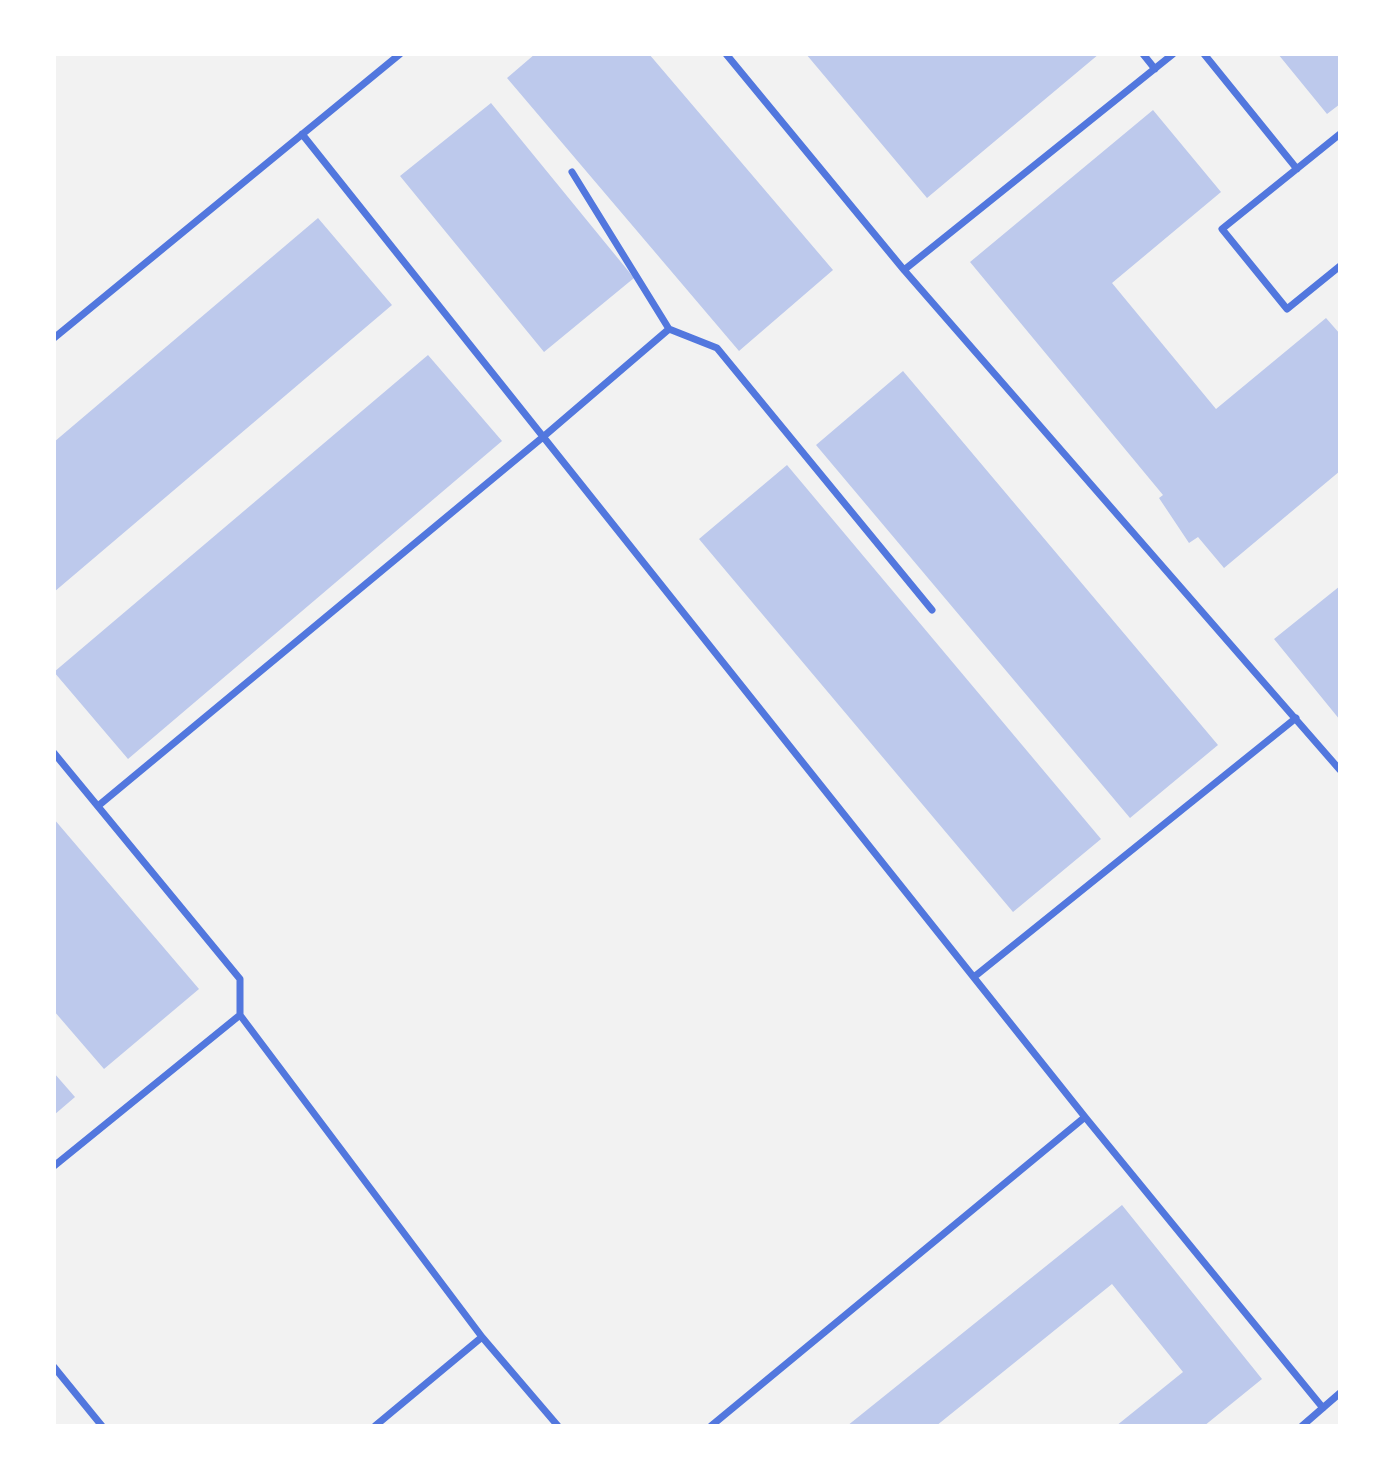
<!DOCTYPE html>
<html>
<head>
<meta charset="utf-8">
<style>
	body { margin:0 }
	#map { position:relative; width:1394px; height:1480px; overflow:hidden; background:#f2f2f2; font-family:Jost,sans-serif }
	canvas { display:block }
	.frame { position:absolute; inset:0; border:56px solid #fff; pointer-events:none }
</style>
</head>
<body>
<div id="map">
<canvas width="1394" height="1480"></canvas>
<div class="frame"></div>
</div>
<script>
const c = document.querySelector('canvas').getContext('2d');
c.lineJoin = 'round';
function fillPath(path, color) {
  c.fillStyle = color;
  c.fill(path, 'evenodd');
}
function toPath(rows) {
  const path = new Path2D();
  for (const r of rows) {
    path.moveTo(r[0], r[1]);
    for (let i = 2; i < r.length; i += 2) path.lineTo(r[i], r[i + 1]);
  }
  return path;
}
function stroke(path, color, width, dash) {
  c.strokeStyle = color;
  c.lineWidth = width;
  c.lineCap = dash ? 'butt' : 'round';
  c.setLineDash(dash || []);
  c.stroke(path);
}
fillPath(toPath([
	[535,54,649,54,833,270,739,351,507,78],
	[806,54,1099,54,927,198],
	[1278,54,1340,54,1340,104,1327,114],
	[491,103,634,278,544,352,400,176],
	[1153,110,1221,192,1112,283,1216,409,1326,318,1340,334,1340,471,1224,568,1198,537,1189,543,1159,498,1163,495,970,262],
	[318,218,392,305,54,592,54,442],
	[428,355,502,441,128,759,54,672],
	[903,371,1218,745,1130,818,816,445],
	[787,465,1101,839,1013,912,699,539],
	[1340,586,1340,720,1274,639],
	[54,819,199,989,104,1069,54,1011],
	[54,1073,75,1097,54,1115],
	[1122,1205,1262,1379,1204,1426,1116,1426,1183,1372,1112,1284,936,1426,847,1426]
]), '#bdc9ec');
stroke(toPath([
	[726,54,904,270,1340,770],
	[1143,54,1155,69],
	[1204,54,1297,169],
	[302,134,1085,1117],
	[1340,134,1222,229,1287,309,1340,266],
	[572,172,669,329],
	[904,270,1173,54],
	[54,338,400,54],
	[54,753,240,979,240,1015,482,1337],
	[98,806,543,437,669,329,717,348,932,610],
	[974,977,1296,718],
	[54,1166,240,1015],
	[54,1367,102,1426],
	[375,1426,482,1337,558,1426],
	[711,1426,1085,1117,1323,1408],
	[1302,1426,1340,1393]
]), '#5277de', 7);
</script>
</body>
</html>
